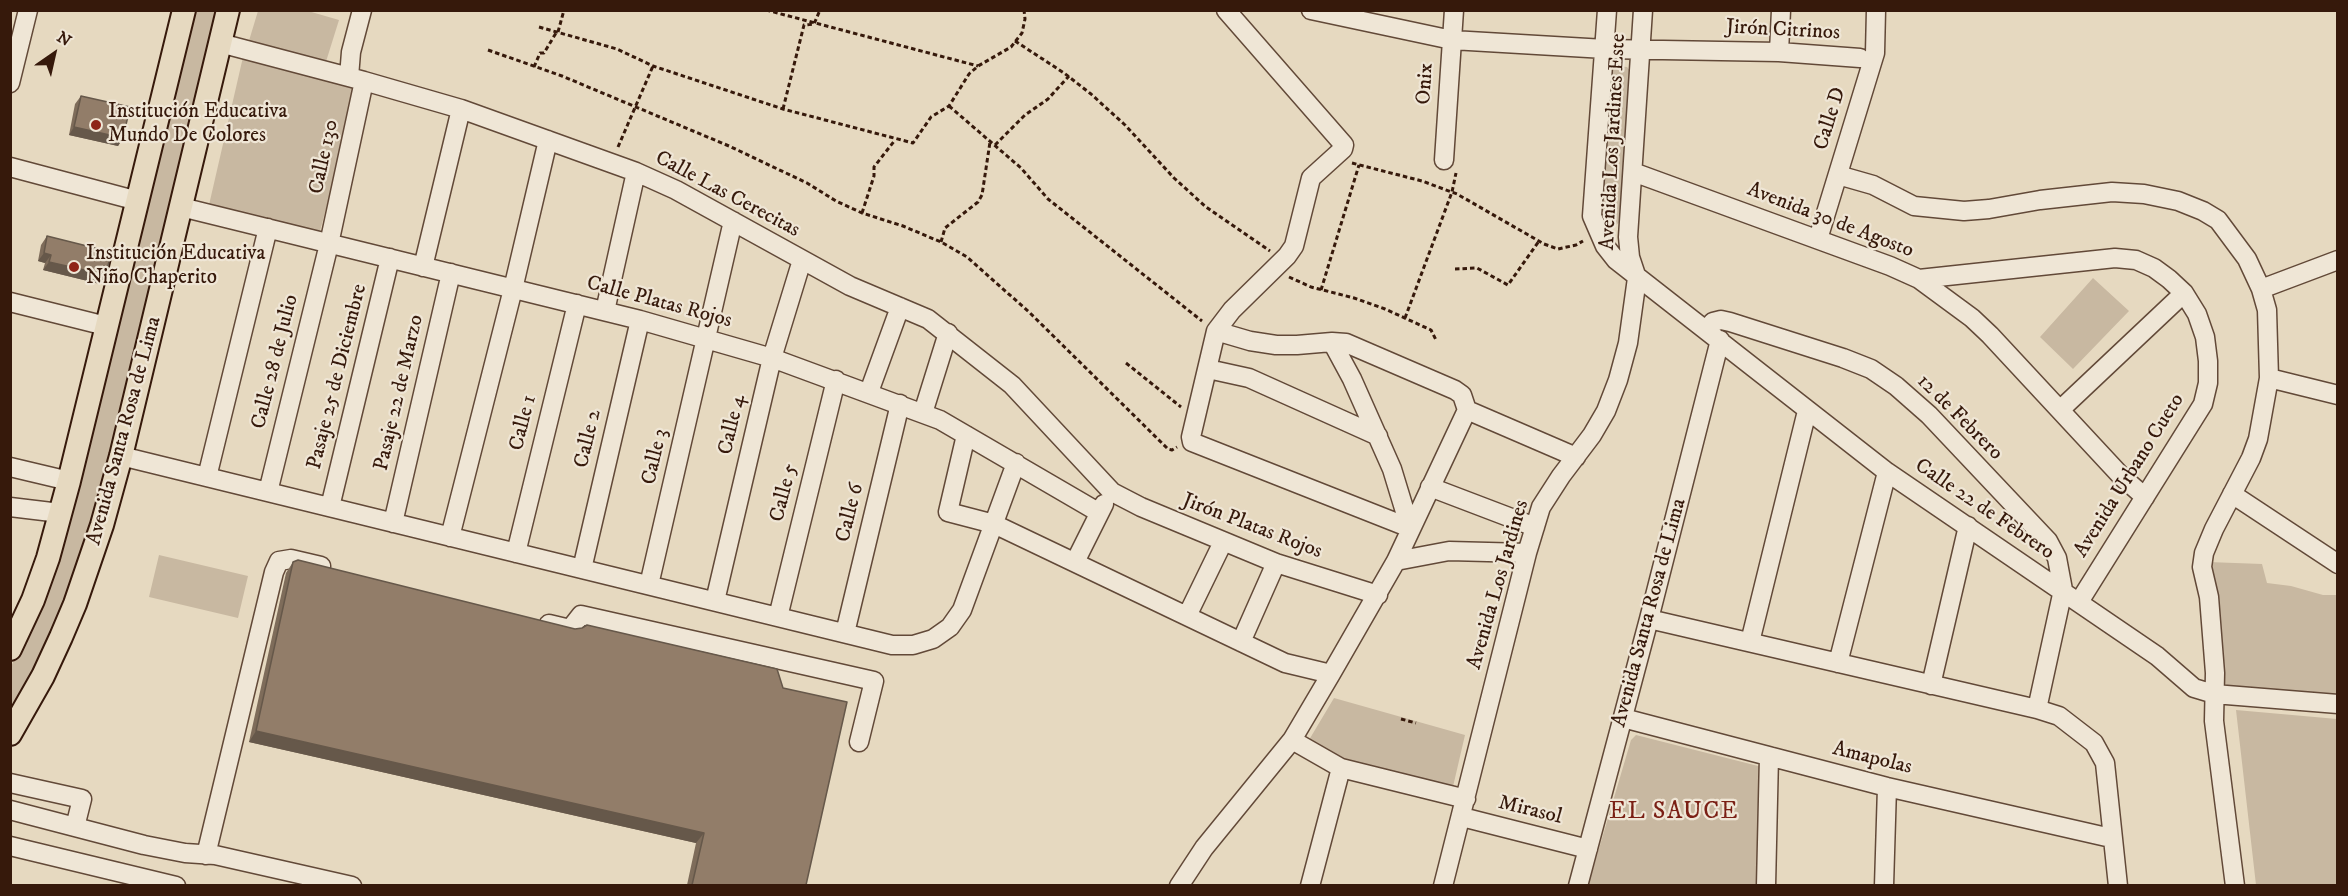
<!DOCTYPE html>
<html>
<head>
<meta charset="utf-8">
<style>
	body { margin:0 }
	#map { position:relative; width:2348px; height:896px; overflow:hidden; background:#e6d9c0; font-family:"IM FELL DW Pica",serif }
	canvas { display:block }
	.frame { position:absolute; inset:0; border:12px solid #36190b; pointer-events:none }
	.north { position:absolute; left:24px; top:24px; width:60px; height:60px; -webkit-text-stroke:4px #efe6d6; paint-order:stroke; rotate:34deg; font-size:16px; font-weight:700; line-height:24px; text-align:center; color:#36190b }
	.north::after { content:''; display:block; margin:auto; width:21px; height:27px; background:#36190b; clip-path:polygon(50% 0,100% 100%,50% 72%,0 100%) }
</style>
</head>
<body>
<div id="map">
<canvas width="2348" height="896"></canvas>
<div class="frame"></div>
<div class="north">N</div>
</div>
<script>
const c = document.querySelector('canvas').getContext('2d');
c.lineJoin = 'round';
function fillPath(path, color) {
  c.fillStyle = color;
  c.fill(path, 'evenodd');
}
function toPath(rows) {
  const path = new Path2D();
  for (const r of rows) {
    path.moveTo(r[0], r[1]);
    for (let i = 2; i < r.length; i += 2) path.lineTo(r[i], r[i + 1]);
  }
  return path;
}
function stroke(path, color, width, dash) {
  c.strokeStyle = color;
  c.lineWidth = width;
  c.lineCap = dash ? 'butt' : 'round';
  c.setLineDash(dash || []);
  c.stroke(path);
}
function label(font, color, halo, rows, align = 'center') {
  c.font = font + ' "IM FELL DW Pica",serif';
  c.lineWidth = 4.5;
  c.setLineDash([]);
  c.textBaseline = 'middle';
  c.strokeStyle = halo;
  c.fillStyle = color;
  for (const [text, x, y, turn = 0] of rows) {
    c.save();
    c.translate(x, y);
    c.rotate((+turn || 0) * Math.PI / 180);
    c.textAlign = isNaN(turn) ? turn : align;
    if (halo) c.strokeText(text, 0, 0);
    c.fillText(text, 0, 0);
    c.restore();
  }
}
fillPath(toPath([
	[195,11,220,11,95,518,61,615,11,717,11,667,30,621,81,478],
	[258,11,308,11,339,20,324,68,248,44],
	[243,57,358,88,320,231,209,205],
	[1615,66,1627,67,1631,72,1622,220,1616,225,1605,222,1601,215,1612,70],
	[2093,278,2129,311,2073,369,2040,337],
	[159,555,248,576,238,618,149,597],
	[2208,562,2262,564,2267,583,2291,586,2323,595,2337,595,2337,698,2225,692],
	[1334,698,1465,735,1452,791,1340,764,1306,745],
	[2236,710,2337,719,2337,885,2256,885],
	[1636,735,1766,768,1764,885,1588,886,1631,740]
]), '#c8b8a1');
const minor = toPath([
	[1226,10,1344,145,1343,149,1311,178,1294,246,1287,256,1232,310,1216,331,1191,437,1192,442,1410,528],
	[1311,10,1452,40,1605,49,1779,52,1860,58],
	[1607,10,1592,216,1605,246,1616,260,1887,472,2157,656,2194,688,2214,694,2338,704],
	[220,43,364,81,461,109,636,172,676,190,850,286,928,319,1012,385,1112,492,1141,507,1276,563,1378,595],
	[1779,52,1781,10],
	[349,77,351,52,362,10],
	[10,83,28,10],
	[1444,160,1454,10],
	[10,167,138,201],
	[1633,172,1890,266,1919,279,1972,318,1990,335,2122,477,2145,497],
	[1838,175,1873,185,1914,206,1964,211,1989,209,2040,200,2112,192,2144,194,2178,201,2203,211,2218,220,2247,259,2261,289,2267,310,2269,378,2258,439,2251,458,2214,529,2204,553,2202,567,2209,597,2215,673,2214,721,2235,886],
	[181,207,640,320,772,358,940,420,1098,512],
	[1818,239,1875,53,1876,10],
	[423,267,461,109],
	[1919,279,2115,258,2136,260,2154,268,2169,279,2184,293,2197,314,2205,337,2208,361,2208,383,2203,404,2079,602],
	[2261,289,2338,260],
	[10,302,106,326],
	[605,311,636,172],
	[1706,330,1713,322,1721,320,1730,322,1843,358,1871,369,1896,386,1929,415,2048,541,2057,558,2063,590,2037,709],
	[1332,342,1352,379,1392,469,1410,528],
	[1208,369,1249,378,1378,436],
	[2269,378,2338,395],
	[869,392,900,307],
	[2061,409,2184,293],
	[1467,410,1576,457],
	[923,413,948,333],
	[966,435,948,512,994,524,1285,663,1331,674],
	[121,456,892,645,913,645,933,639,950,627,962,610,1016,463],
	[10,467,69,481],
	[207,477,268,228],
	[1430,487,1535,527],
	[268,492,329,244,364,81],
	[2232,494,2338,564],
	[10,507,60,513],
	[330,507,390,258],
	[393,523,451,273],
	[450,537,513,289,548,140],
	[516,553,577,304],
	[1396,561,1449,551,1527,553],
	[1075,562,1104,504],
	[582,569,640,320],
	[649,585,733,221],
	[715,601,772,358,802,260],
	[1187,616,1223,542],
	[778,617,836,380],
	[1649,619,2037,709,2059,716,2094,743,2105,763,2118,886],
	[549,624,570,629,581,615,874,681,859,742],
	[845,633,900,404],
	[1241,642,1276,563],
	[1750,642,1807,411],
	[1838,663,1887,472],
	[1931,685,1968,526],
	[1623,718,1887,787,2111,838],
	[1292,740,1341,768,1466,799],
	[10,783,82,799,75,827],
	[10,810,144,845,185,853,215,855,352,886],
	[1462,817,1588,849],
	[10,846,176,886],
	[206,855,274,572,279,561,291,559,321,566],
	[1179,886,1204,848,1292,740,1331,674,1396,561,1467,410,1462,395,1455,390,1346,343,1332,342,1297,345,1276,345,1250,341,1216,331],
	[1310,886,1341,768],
	[1443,886,1527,553,1541,507,1561,476,1592,435,1606,411,1618,380,1628,343,1637,278,1630,257,1628,237,1643,10],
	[1578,886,1649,619,1720,340],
	[1766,886,1769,756],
	[1884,886,1887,787]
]);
const major = toPath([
	[10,649,33,600,48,558,69,481,184,10],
	[10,734,43,676,61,637,75,604,102,525,121,456,228,10]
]);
stroke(minor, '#624938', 21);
stroke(major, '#36190b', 26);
stroke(toPath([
	[766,10,978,66],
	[539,27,617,49,653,66,783,109,913,143,931,117,949,106,969,74,978,66,1011,47,1022,33,1025,19,1024,10],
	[558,32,564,10],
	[1015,41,1064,73,1091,94,1125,125,1174,178,1206,207,1270,251],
	[488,50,562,76,729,146,807,183,836,201,862,213,903,226,941,242,967,257,1029,312,1168,449,1172,450,1177,447],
	[534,67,540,53,544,53,556,33],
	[949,106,1021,168,1048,199,1202,321],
	[783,109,804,25,814,24,820,10],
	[995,145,1025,115,1048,99,1069,76],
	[618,147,653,66],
	[1352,163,1422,181,1457,194,1544,244,1558,249,1576,245,1583,241],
	[862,213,874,176,874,167,895,140],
	[941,242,945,228,978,202,982,195,990,142],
	[1455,269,1477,268,1508,285,1539,241],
	[1289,277,1311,287,1354,298,1385,309,1431,330,1436,340],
	[1321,290,1359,165],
	[1405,318,1452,192,1456,173],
	[1126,363,1181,407],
	[1401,719,1416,723]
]), '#36190b', 3, [4.5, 3]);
stroke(minor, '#efe6d6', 18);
stroke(major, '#e6d9c0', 22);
fillPath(toPath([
	[81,96,123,138,118,146,69,135,75,104],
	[47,236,100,284,43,270,45,263,38,261,41,245],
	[293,562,806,885,687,885,696,843,249,742,286,573]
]), '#7e6c5a');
fillPath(toPath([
	[74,127,123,138,118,146,69,135],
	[44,253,51,255,45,263,38,261],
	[49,262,106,275,100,284,43,270],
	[256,731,704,833,696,843,249,742]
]), '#66584a');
const building = toPath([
	[81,96,130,107,123,138,74,127,81,96],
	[47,236,111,252,106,275,49,262,51,255,44,253,47,236],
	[298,560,575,629,582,628,587,625,777,669,783,688,847,702,806,885,692,885,704,833,256,731,293,562,298,560]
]);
fillPath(building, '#927d69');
stroke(building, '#66584a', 1.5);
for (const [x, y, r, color] of [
	[96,125,6,"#8f2418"],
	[74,267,6,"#8f2418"]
]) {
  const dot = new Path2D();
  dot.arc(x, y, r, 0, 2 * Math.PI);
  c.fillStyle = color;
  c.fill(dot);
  stroke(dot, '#efe6d6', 2);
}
label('21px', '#36190b', '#efe6d6', [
	["Jirón Citrinos",1783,31,3],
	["Onix",1426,84,-86],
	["Calle D",1831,119,-73],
	["Avenida Los Jardines Este",1614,142,-87],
	["Calle 130",325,157,-78],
	["Calle Las Cerecitas",727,195,28],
	["Avenida 30 de Agosto",1830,221,21],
	["Calle Platas Rojos",659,303,15],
	["Calle 28 de Julio",276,362,-76],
	["Pasaje 25 de Diciembre",338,377,-76],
	["Pasaje 22 de Marzo",400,393,-77],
	["12 de Febrero",1959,418,45],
	["Calle 1",524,423,-76],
	["Calle 4",733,425,-77],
	["Avenida Santa Rosa de Lima",125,431,-75],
	["Calle 2",589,439,-77],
	["Calle 3",656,457,-77],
	["Avenida Urbano Cueto",2130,476,-58],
	["Calle 5",785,493,-76],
	["Calle 22 de Febrero",1984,510,34],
	["Calle 6",851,513,-76],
	["Jirón Platas Rojos",1252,527,21],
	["Avenida Los Jardines",1499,585,-74],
	["Avenida Santa Rosa de Lima",1650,613,-75],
	["Amapolas",1872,759,14],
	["Mirasol",1530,811,14]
]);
label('21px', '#36190b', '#efe6d6', [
	["Institución Educativa",108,113],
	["Mundo De Colores",108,137],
	["Institución Educativa",86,255],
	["Niño Chaperito",86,279]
], 'left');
c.letterSpacing = '1.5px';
label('24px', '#7a1f14', '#efe6d6', [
	["EL SAUCE",1674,813]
]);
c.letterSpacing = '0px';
</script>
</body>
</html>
